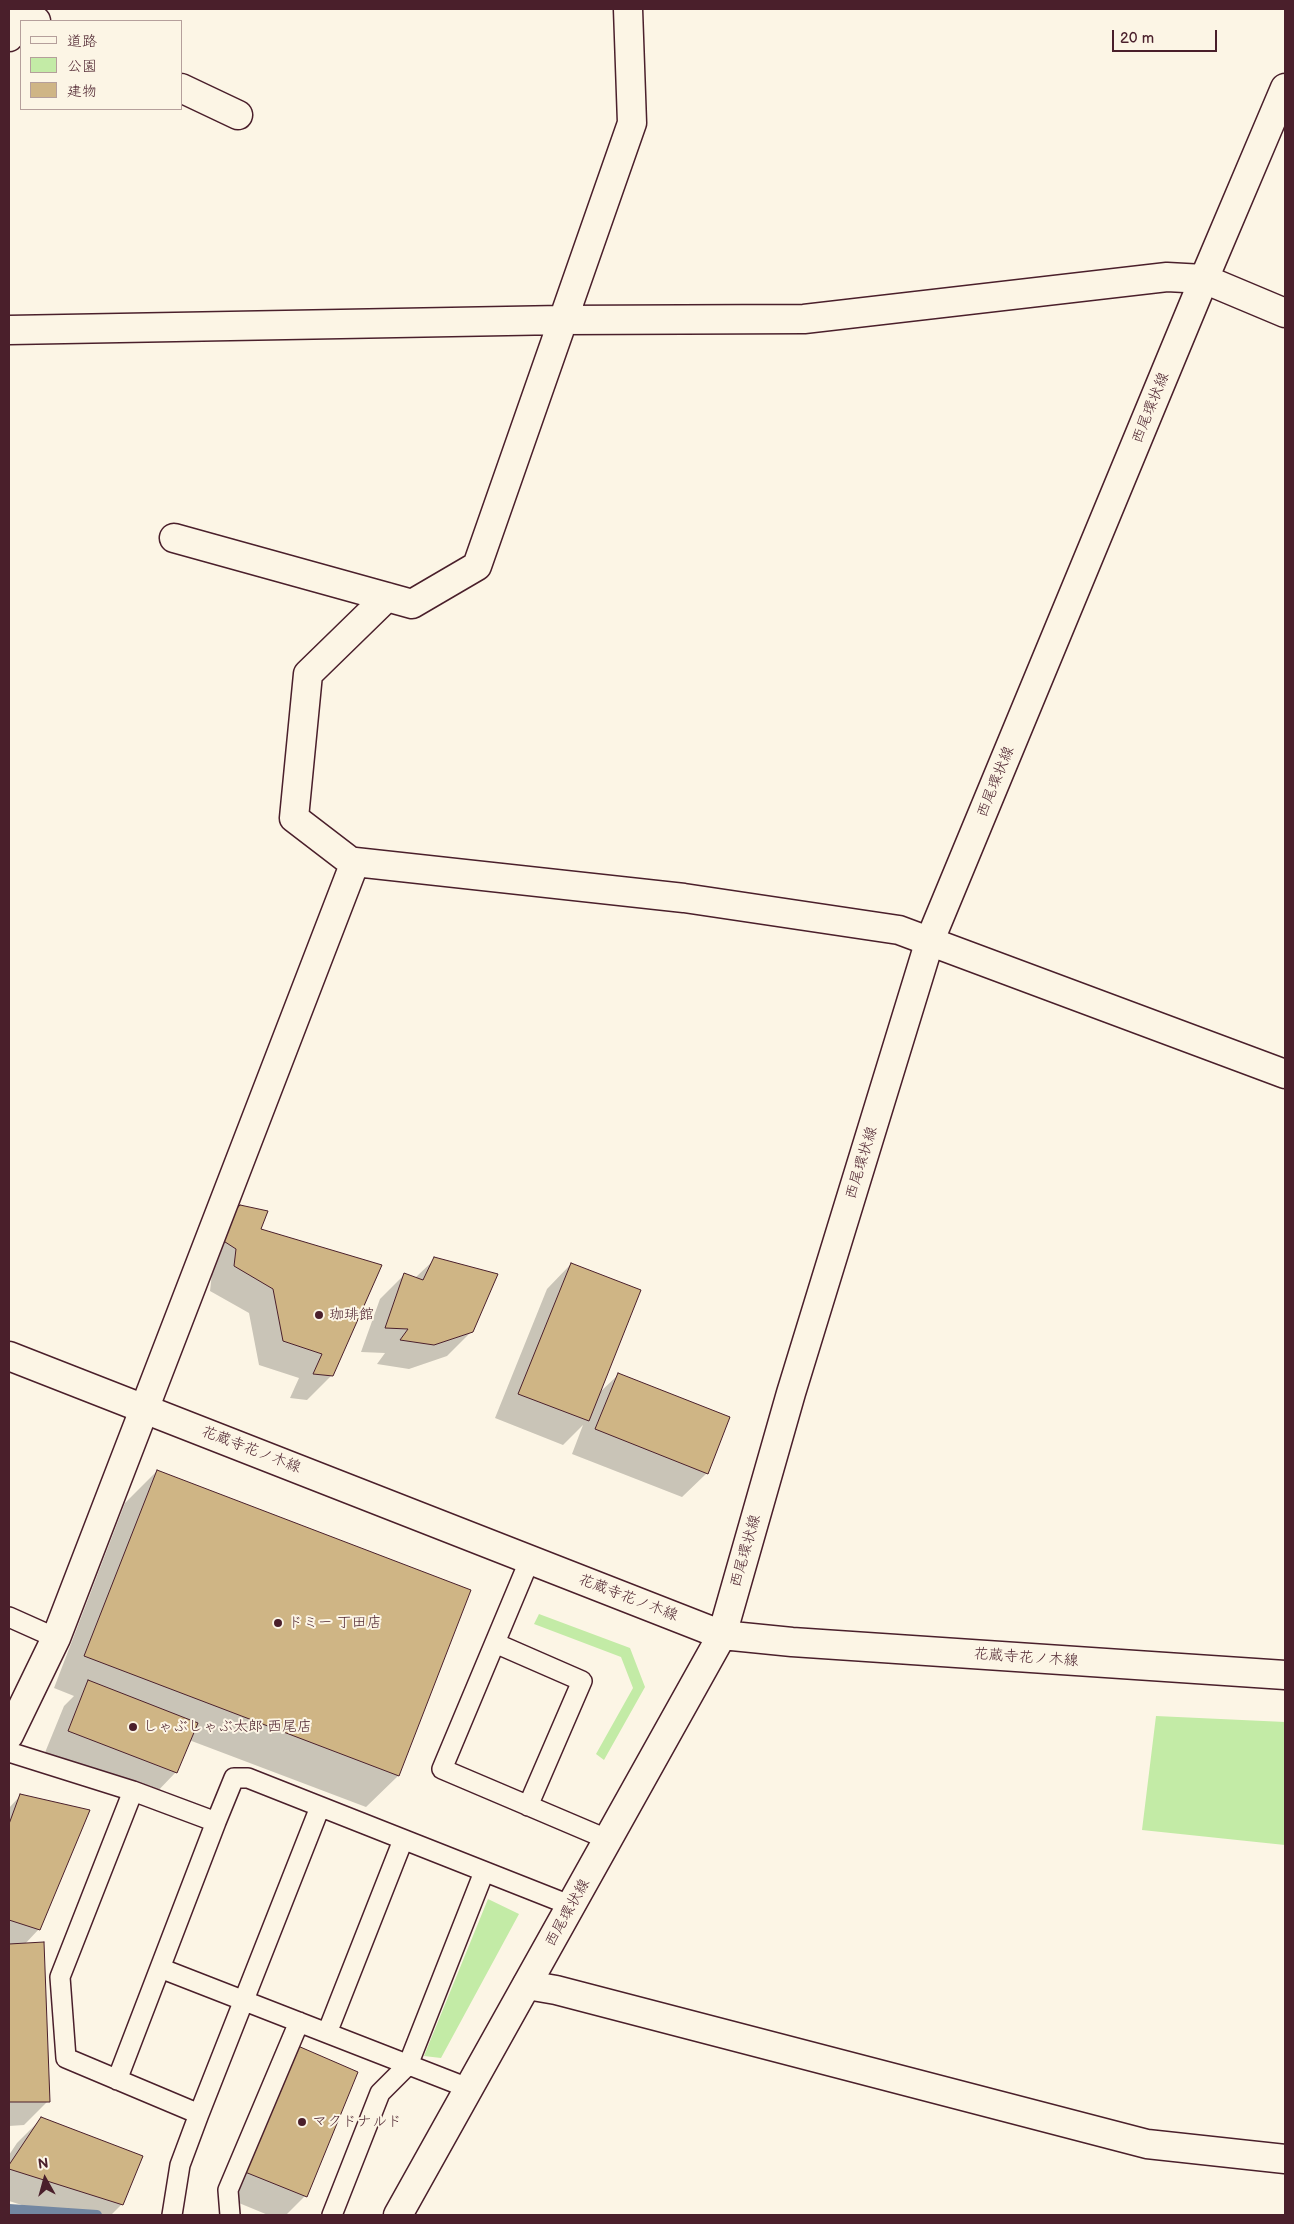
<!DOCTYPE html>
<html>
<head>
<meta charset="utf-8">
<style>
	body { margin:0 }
	#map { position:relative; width:1294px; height:2224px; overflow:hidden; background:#fcf5e5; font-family:"Balsamiq Sans","Klee One",sans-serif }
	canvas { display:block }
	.frame { position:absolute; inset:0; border:10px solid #4a1f2b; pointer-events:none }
	.legend { position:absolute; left:20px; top:20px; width:162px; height:90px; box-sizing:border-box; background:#fcf5e5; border:1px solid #b59f9b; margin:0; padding:6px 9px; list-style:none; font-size:15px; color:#4a1f2b }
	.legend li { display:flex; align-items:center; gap:10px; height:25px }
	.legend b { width:25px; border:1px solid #b59f9b }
	.north { position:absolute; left:20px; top:2154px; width:50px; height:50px; -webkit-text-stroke:4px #fcf5e5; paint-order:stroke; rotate:353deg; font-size:14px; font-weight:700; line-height:20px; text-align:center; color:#4a1f2b }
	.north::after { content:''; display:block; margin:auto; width:18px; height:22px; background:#4a1f2b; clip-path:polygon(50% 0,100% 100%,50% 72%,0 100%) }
	.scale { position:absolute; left:1112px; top:30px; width:105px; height:22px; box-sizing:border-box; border:2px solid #4a1f2b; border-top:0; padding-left:6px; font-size:15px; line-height:18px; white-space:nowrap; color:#4a1f2b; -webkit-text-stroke:4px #fcf5e5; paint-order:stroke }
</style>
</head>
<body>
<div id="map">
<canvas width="1294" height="2224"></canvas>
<div class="frame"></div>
<ul class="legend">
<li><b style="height:6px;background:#fcf5e5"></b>道路</li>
<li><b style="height:14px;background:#c3eba6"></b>公園</li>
<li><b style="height:14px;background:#cfb585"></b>建物</li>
</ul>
<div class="north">N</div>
<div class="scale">20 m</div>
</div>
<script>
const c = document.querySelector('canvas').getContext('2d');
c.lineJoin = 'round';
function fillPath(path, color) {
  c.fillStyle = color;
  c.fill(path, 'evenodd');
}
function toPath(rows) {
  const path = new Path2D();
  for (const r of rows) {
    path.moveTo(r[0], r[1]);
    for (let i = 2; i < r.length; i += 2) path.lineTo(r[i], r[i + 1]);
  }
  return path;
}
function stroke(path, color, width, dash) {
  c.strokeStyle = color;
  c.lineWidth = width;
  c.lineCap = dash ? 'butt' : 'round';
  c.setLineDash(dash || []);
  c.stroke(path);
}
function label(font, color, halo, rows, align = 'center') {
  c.font = font + ' "Balsamiq Sans","Klee One",sans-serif';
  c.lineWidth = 4;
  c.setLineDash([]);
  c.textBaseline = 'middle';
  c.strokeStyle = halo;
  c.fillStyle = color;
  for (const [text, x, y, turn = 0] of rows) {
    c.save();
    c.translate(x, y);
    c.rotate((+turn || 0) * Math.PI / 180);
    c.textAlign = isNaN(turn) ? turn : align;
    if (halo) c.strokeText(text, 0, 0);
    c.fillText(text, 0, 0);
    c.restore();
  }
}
fillPath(toPath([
	[539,1614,630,1648,645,1687,604,1760,596,1754,633,1688,621,1657,534,1624],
	[1156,1716,1285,1722,1285,1845,1142,1830],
	[488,1899,519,1914,441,2058,424,2056]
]), '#c3eba6');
fillPath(toPath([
	[241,1206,259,1229,380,1266,332,1375,307,1400,290,1398,299,1378,259,1365,249,1313,210,1291,212,1273,198,1265],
	[435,1259,472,1331,447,1356,409,1369,377,1364,385,1353,361,1352,380,1299,404,1275,415,1278],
	[571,1264,598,1394,618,1375,707,1473,682,1497,572,1454,583,1425,563,1445,495,1418,547,1289],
	[157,1471,398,1776,366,1807,189,1740,176,1772,152,1797,44,1755,64,1706,74,1696,54,1688,125,1503],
	[21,1795,39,1929,24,1945,48,2101,24,2125,9,2126,9,1808],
	[274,2072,305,2196,286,2215,268,2215,222,2196],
	[41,2119,122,2204,111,2215,54,2215,9,2201,9,2155,17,2143]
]), '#0003');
stroke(toPath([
	[9,2209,97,2215]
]), '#7387a1', 10);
const building = toPath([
	[240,1205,268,1211,261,1229,382,1265,333,1376,313,1374,322,1354,283,1341,273,1289,234,1266,236,1249,222,1240,231,1215,240,1205],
	[434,1257,498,1274,473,1332,434,1345,400,1340,408,1329,385,1328,404,1273,423,1280,434,1257],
	[571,1263,641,1290,589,1421,518,1394,571,1263],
	[618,1373,730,1417,708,1474,595,1429,618,1373],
	[157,1470,471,1590,399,1776,84,1656,157,1470],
	[88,1680,198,1723,177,1773,68,1731,88,1680],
	[20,1794,90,1810,40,1930,9,1920,9,1824,20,1794],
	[44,1942,50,2102,9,2102,9,1944,44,1942],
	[298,2046,358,2072,307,2197,245,2172,298,2046],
	[41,2117,143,2156,123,2205,9,2169,9,2165,41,2117]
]);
fillPath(building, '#cfb585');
stroke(building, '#4a1f2b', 1);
const service = toPath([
	[530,1559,442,1769,609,1840],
	[9,1617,56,1638],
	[495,1643,582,1681,528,1806],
	[9,1752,133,1791,216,1822,234,1778,248,1778,572,1906],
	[133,1791,60,1977,66,2058,199,2114,180,2165,172,2215],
	[160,1968,468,2088],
	[327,2033,403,1840],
	[117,2080,216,1822],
	[199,2114,320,1807],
	[230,2215,228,2190,299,2022],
	[332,2215,380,2093,408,2065,484,1872]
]);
const minor = toPath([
	[9,9,36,21],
	[9,37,19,9],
	[181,88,238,115],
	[9,330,562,320,804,319,1167,277,1204,279,1285,313],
	[174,538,412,604,477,566,632,123,628,9],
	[354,864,294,818,308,674,387,597],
	[9,1735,56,1638,355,862,684,898,899,930,1285,1074],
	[527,1985,556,1990,1147,2144,1285,2159]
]);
const secondary = toPath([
	[9,1356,722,1635,792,1642,1285,1675],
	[398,2215,722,1635,791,1393,930,940,1204,279,1285,88]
]);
stroke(service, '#4a1f2b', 22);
stroke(minor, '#4a1f2b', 31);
stroke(secondary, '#4a1f2b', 31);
stroke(service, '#fcf5e5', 19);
stroke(minor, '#fcf5e5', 28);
stroke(secondary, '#fcf5e5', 28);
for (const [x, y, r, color] of [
	[319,1315,5,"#4a1f2b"],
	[278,1623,5,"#4a1f2b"],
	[133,1727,5,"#4a1f2b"],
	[302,2122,5,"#4a1f2b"]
]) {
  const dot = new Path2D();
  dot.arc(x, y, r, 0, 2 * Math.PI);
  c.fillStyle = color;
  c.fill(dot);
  stroke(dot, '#fcf5e5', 2);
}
label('15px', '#4a1f2b', '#fcf5e5', [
	["西尾環状線",1151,408,-68],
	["西尾環状線",996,782,-68],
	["西尾環状線",862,1163,-73],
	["花蔵寺花ノ木線",251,1450,21],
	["西尾環状線",746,1551,-74],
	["花蔵寺花ノ木線",628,1598,21],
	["花蔵寺花ノ木線",1026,1658,4],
	["西尾環状線",568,1913,-61]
]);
label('15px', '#4a1f2b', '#fcf5e5', [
	["珈琲館",329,1315],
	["ドミー 丁田店",288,1623],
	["しゃぶしゃぶ太郎 西尾店",143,1727],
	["マクドナルド",312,2122]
], 'left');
</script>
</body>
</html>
